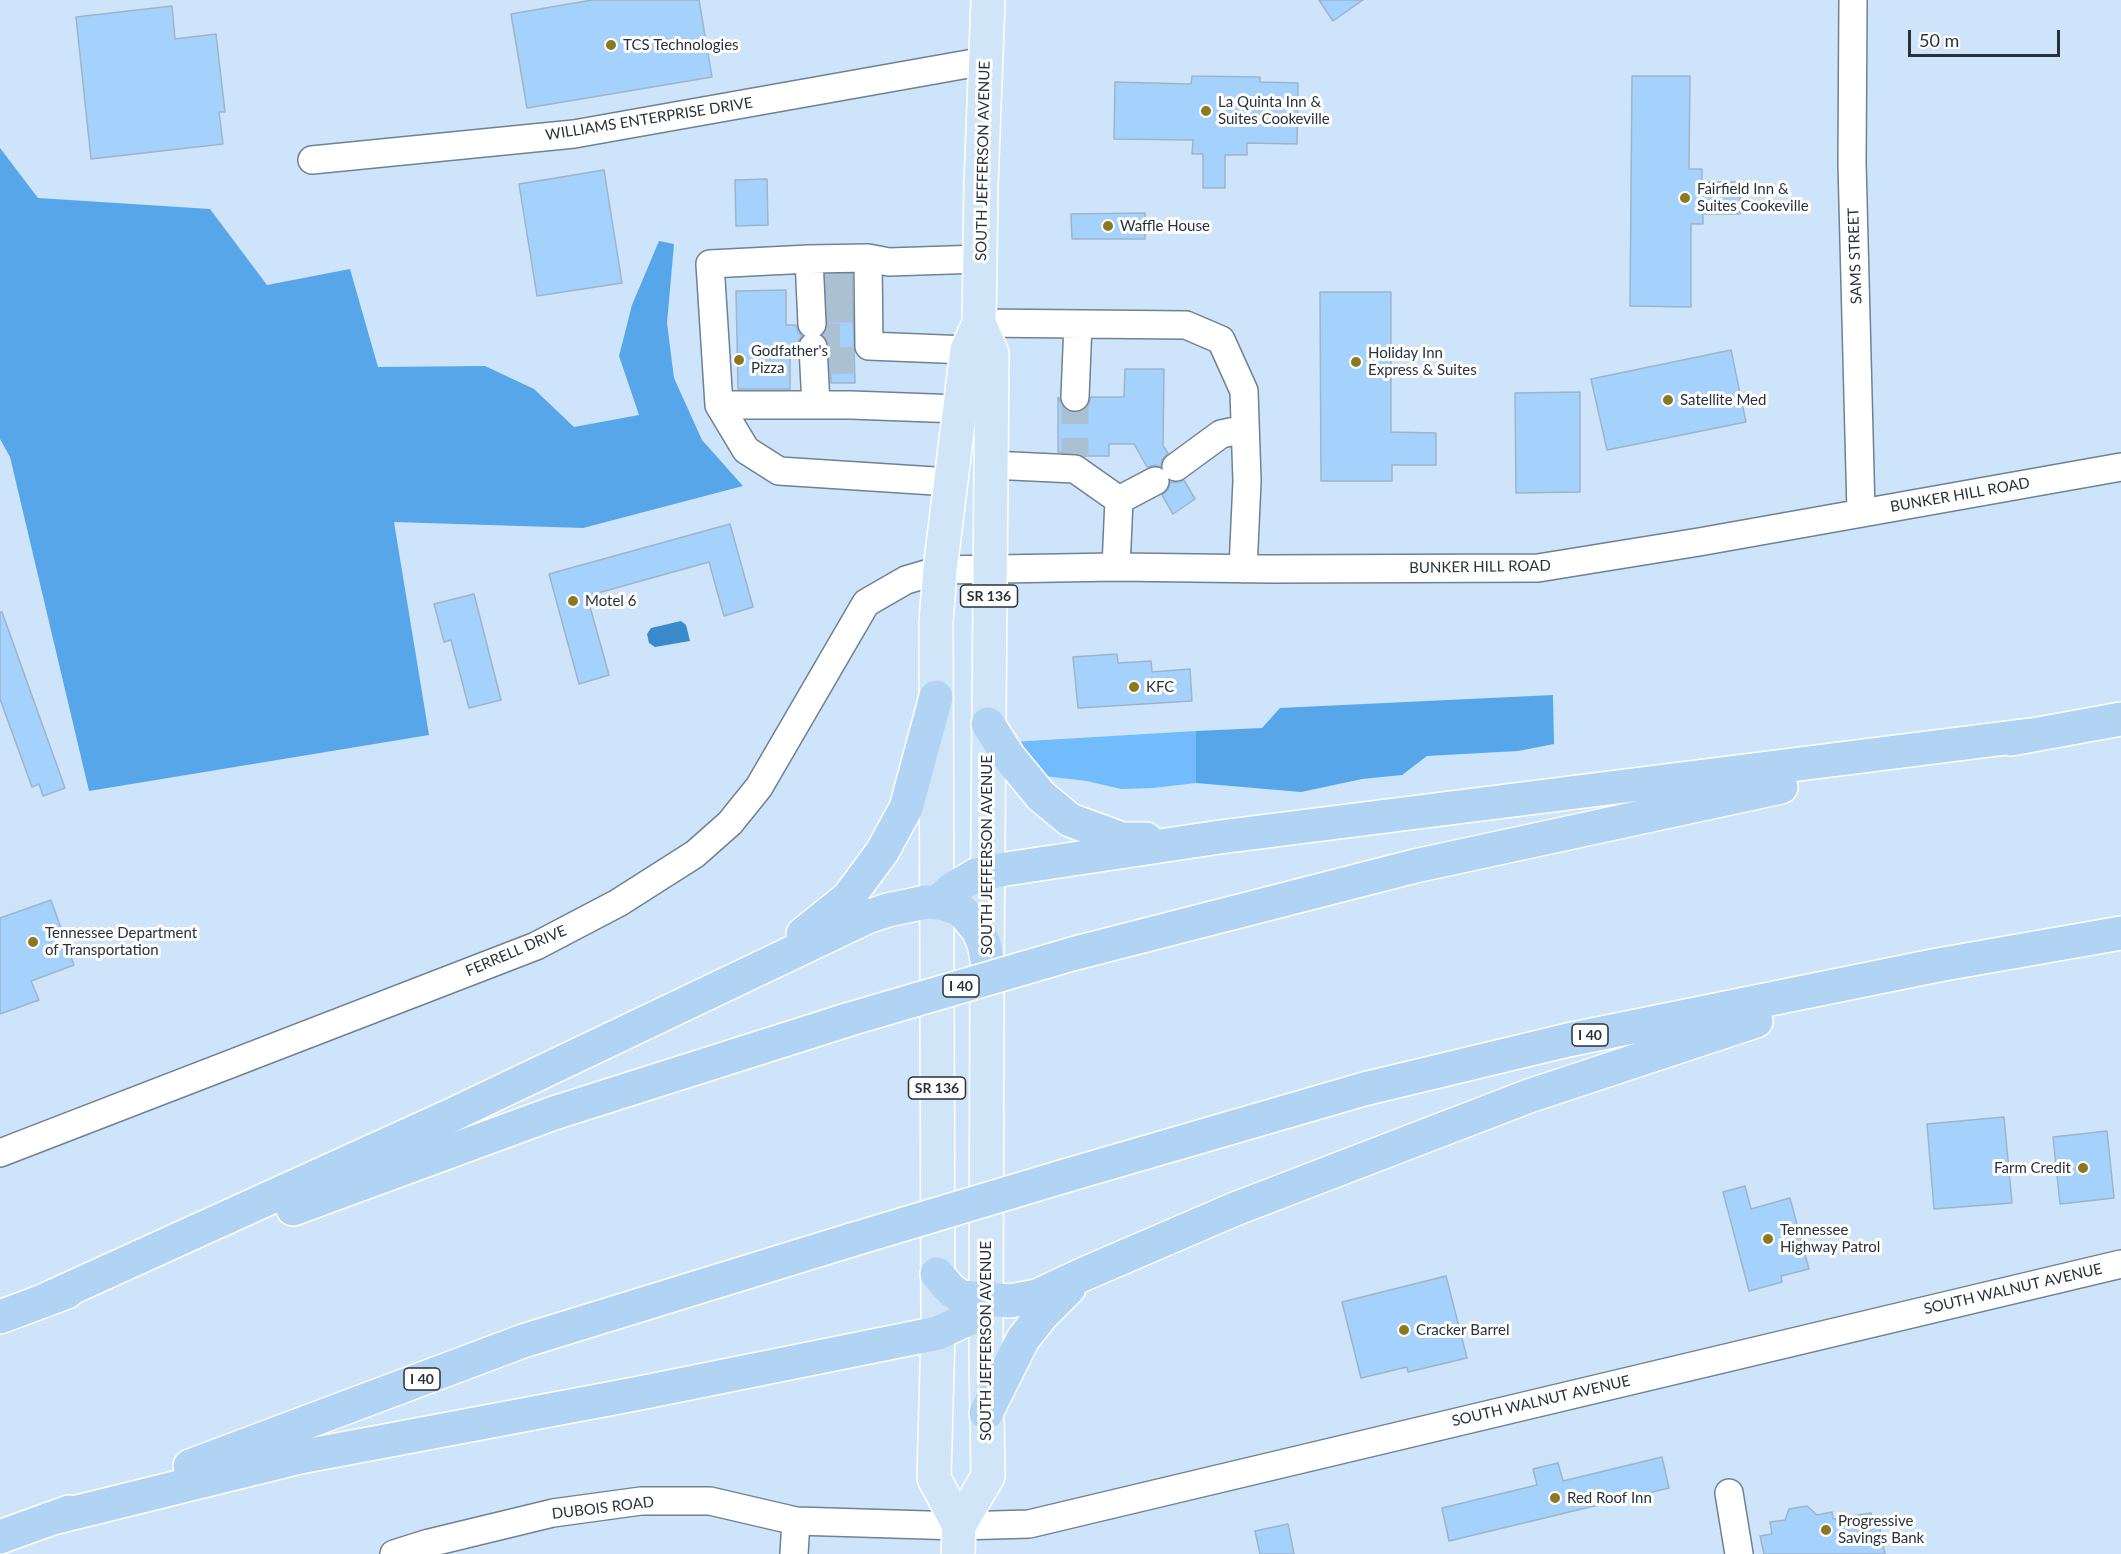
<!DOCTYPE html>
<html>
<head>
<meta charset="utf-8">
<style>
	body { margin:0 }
	#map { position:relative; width:2121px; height:1554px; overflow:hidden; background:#cde4fa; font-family:Lato,sans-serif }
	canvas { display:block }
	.scale { position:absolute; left:1908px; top:30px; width:152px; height:27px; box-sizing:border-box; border:3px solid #29323a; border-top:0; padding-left:8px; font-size:18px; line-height:21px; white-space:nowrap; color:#29323a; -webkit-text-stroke:4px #fff; paint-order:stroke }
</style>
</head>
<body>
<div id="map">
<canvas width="2121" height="1554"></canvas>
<div class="scale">50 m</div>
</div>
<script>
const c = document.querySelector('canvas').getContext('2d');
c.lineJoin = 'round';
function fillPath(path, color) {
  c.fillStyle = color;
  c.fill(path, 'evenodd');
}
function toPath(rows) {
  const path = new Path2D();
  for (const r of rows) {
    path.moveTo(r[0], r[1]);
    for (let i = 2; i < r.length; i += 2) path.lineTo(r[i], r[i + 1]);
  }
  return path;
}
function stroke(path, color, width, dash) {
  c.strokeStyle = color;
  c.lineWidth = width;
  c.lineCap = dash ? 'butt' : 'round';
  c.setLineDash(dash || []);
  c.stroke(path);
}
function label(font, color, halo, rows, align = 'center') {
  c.font = font + ' Lato,sans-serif';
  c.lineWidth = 6;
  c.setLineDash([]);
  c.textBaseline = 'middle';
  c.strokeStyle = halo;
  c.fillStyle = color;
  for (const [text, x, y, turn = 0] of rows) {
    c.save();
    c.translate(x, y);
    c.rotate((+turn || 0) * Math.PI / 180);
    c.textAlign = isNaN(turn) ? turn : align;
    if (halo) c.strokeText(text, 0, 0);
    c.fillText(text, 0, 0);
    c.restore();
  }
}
fillPath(toPath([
	[1196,731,1196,783,1153,788,1121,789,1087,781,1044,776,1012,742]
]), '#72bcfd');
fillPath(toPath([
	[0,148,38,198,210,209,267,285,350,269,378,367,485,366,534,389,574,427,639,415,619,356,632,305,659,241,674,244,667,323,674,378,702,440,743,486,583,528,394,522,429,735,89,791,10,457,0,439],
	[1553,695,1554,744,1518,751,1427,756,1402,775,1362,779,1301,792,1196,783,1196,731,1262,728,1280,708]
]), '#58a6ea');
fillPath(toPath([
	[681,621,686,625,690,641,655,647,649,643,647,634,651,628]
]), '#3a89cb');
const building = toPath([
	[592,0,699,0,712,77,527,108,511,14,592,0],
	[1319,0,1363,0,1333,21,1319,0],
	[172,6,175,39,216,34,225,112,219,112,223,144,91,159,76,17,172,6],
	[1192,76,1260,77,1260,82,1298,83,1297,144,1247,143,1247,155,1225,155,1225,188,1203,188,1203,154,1192,154,1193,140,1114,139,1115,82,1191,84,1192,76],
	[1632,76,1690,76,1689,169,1702,169,1702,182,1740,182,1740,214,1703,214,1703,224,1691,224,1691,307,1630,306,1632,76],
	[604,170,622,283,537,296,519,184,604,170],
	[767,179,768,225,736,226,735,180,767,179],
	[1145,213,1145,239,1072,239,1071,214,1145,213],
	[825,274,852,274,855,383,831,383,829,346,826,339,823,335,826,331,828,323,825,274],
	[786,290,786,325,796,325,798,332,802,336,799,340,797,348,790,348,790,389,738,389,736,291,786,290],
	[1320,292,1391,292,1391,432,1436,433,1436,465,1392,465,1392,481,1321,481,1320,292],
	[1731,350,1746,422,1607,450,1591,379,1731,350],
	[1125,369,1164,369,1163,446,1168,453,1162,460,1161,467,1155,465,1147,467,1134,444,1109,444,1109,456,1084,456,1076,453,1058,452,1058,397,1066,410,1075,413,1083,411,1088,406,1091,397,1124,397,1125,369],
	[1580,392,1580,492,1516,493,1515,393,1580,392],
	[1184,480,1195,499,1173,514,1162,495,1168,490,1171,482,1177,483,1184,480],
	[730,524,753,607,724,616,709,562,587,596,609,675,579,684,549,574,730,524],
	[474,594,501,700,469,708,451,640,444,642,434,604,474,594],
	[0,612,2,612,65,788,43,796,39,784,32,787,0,699,0,612],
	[1117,654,1118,663,1151,661,1152,672,1190,669,1192,701,1078,708,1073,657,1117,654],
	[51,900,74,965,31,981,39,1000,0,1014,0,918,51,900],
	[2004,1117,2012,1203,1934,1209,1927,1124,2004,1117],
	[2107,1131,2114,1198,2060,1204,2053,1137,2107,1131],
	[1745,1186,1751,1209,1790,1198,1809,1269,1781,1276,1782,1282,1749,1291,1723,1192,1745,1186],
	[1446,1276,1467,1358,1408,1372,1407,1367,1361,1378,1342,1302,1446,1276],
	[1662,1457,1669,1488,1449,1541,1442,1508,1537,1485,1533,1469,1558,1463,1563,1481,1662,1457],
	[1807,1506,1817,1515,1832,1512,1833,1519,1871,1513,1873,1526,1879,1525,1885,1554,1764,1554,1760,1536,1772,1534,1770,1522,1785,1520,1789,1509,1807,1506],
	[1288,1524,1294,1554,1260,1554,1255,1531,1288,1524]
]);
fillPath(building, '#a5d2fc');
stroke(building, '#9eb4c9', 1.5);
stroke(toPath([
	[825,286,854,285],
	[825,309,854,309],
	[813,337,854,337],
	[826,361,855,360],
	[1075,397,1075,456]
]), '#acc0d4', 27, [27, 14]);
const minor = toPath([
	[1853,0,1852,163,1861,512],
	[312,160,574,134,985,61],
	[868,258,869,346,967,350],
	[809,259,812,324],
	[979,323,1186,325,1221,340,1244,391,1247,481,1243,569],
	[813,347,816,405],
	[1075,397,1078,324],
	[719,405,851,405,959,409],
	[991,465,1075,469,1119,500,1116,567],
	[1176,467,1221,434,1245,429],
	[950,482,779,471,746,450,719,405,710,264,809,259,868,258,889,262,980,259],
	[1119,500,1155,481],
	[0,1153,536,946,618,903,695,854,730,823,759,787,866,603,906,580,940,570,1116,567,1272,569,1538,568,1699,542,2121,467],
	[1729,1493,1739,1554],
	[394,1554,429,1543,553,1513,641,1501,710,1501,796,1521,959,1526,1029,1524,2121,1264],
	[794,1554,796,1521]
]);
const major = toPath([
	[959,1526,934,1478,938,1333,936,622,940,570,967,350,979,323,981,185,988,0],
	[958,1554,959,1526,988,1476,986,1353,987,959,992,353,979,323]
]);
const highway = toPath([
	[988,724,1009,757,1041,796,1070,820,1122,839,1146,839],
	[2011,739,2121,719],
	[937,903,951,890,976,875,1006,869,1220,837,2030,735],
	[803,934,848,898,882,852,906,808,936,697],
	[1072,954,1415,866,1781,787],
	[1068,1175,1364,1089,1568,1040,1938,965,2121,933],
	[293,1209,554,1113,850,1019],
	[937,1274,951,1290,961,1297,1010,1301,1037,1296,1084,1274,1235,1209,1529,1096,1756,1021],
	[47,1299,454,1114,867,917,888,910,926,902,941,903,956,908,963,912,978,930,984,944,987,959],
	[0,1317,67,1292],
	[986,1413,1023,1339,1042,1315,1069,1288],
	[190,1466,523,1341,851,1240],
	[49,1519,300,1457,640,1393,938,1333,970,1318,986,1299],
	[0,1537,69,1512]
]);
stroke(minor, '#6d8295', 30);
stroke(major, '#fff', 36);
stroke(highway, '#fff', 36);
stroke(minor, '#fff', 27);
stroke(major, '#d0e5f8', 33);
stroke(highway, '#b1d3f4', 33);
const highwayBridge = toPath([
	[850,1019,1072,954],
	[851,1240,1068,1175]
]);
stroke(highwayBridge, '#fff', 36, []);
stroke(highwayBridge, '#b1d3f4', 33);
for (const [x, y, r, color] of [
	[611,45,6,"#8c791f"],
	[1206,111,6,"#8c791f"],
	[1685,198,6,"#8c791f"],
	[1108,226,6,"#8c791f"],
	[739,360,6,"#8c791f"],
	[1356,362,6,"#8c791f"],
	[1668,400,6,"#8c791f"],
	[573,601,6,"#8c791f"],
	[1134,687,6,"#8c791f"],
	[33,942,6,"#8c791f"],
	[2083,1168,6,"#8c791f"],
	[1768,1239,6,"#8c791f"],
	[1404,1330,6,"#8c791f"],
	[1555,1498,6,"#8c791f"],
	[1826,1530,6,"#8c791f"]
]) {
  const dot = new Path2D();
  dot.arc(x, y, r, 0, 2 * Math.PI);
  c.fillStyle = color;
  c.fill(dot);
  stroke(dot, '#fff', 2);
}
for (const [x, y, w] of [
	[989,596,57],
	[961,986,36],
	[1590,1035,36],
	[937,1088,57],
	[422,1379,36]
]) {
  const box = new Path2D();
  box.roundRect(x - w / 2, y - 11, w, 22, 4.5);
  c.fillStyle = '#fff';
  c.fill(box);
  stroke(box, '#29323a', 1.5);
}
label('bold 14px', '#29323a', null, [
	["SR 136",989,596],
	["I 40",961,986],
	["I 40",1590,1035],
	["SR 136",937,1088],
	["I 40",422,1379]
]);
label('15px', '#29323a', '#fff', [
	["TCS Technologies",623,45],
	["La Quinta Inn &",1218,102],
	["Suites Cookeville",1218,119],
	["Fairfield Inn &",1697,189],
	["Suites Cookeville",1697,206],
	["Waffle House",1120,226],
	["Godfather's",751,351],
	["Pizza",751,368],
	["Holiday Inn",1368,353],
	["Express & Suites",1368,370],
	["Satellite Med",1680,400],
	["Motel 6",585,601],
	["KFC",1146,687],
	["Tennessee Department",45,933],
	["of Transportation",45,950],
	["Farm Credit",2071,1168,"right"],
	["Tennessee",1780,1230],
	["Highway Patrol",1780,1247],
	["Cracker Barrel",1416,1330],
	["Red Roof Inn",1567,1498],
	["Progressive",1838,1521],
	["Savings Bank",1838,1538]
], 'left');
label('15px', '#29323a', '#fff', [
	["WILLIAMS ENTERPRISE DRIVE",649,119,-9],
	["SOUTH JEFFERSON AVENUE",983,161,-89],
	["SAMS STREET",1855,256,-92],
	["BUNKER HILL ROAD",1960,495,-10],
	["BUNKER HILL ROAD",1480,567,-1],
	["SOUTH JEFFERSON AVENUE",987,855,-90],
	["FERRELL DRIVE",516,951,-23],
	["SOUTH WALNUT AVENUE",2013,1289,-13],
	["SOUTH JEFFERSON AVENUE",986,1341,-90],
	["SOUTH WALNUT AVENUE",1541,1401,-13],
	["DUBOIS ROAD",603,1508,-7]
]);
</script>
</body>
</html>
